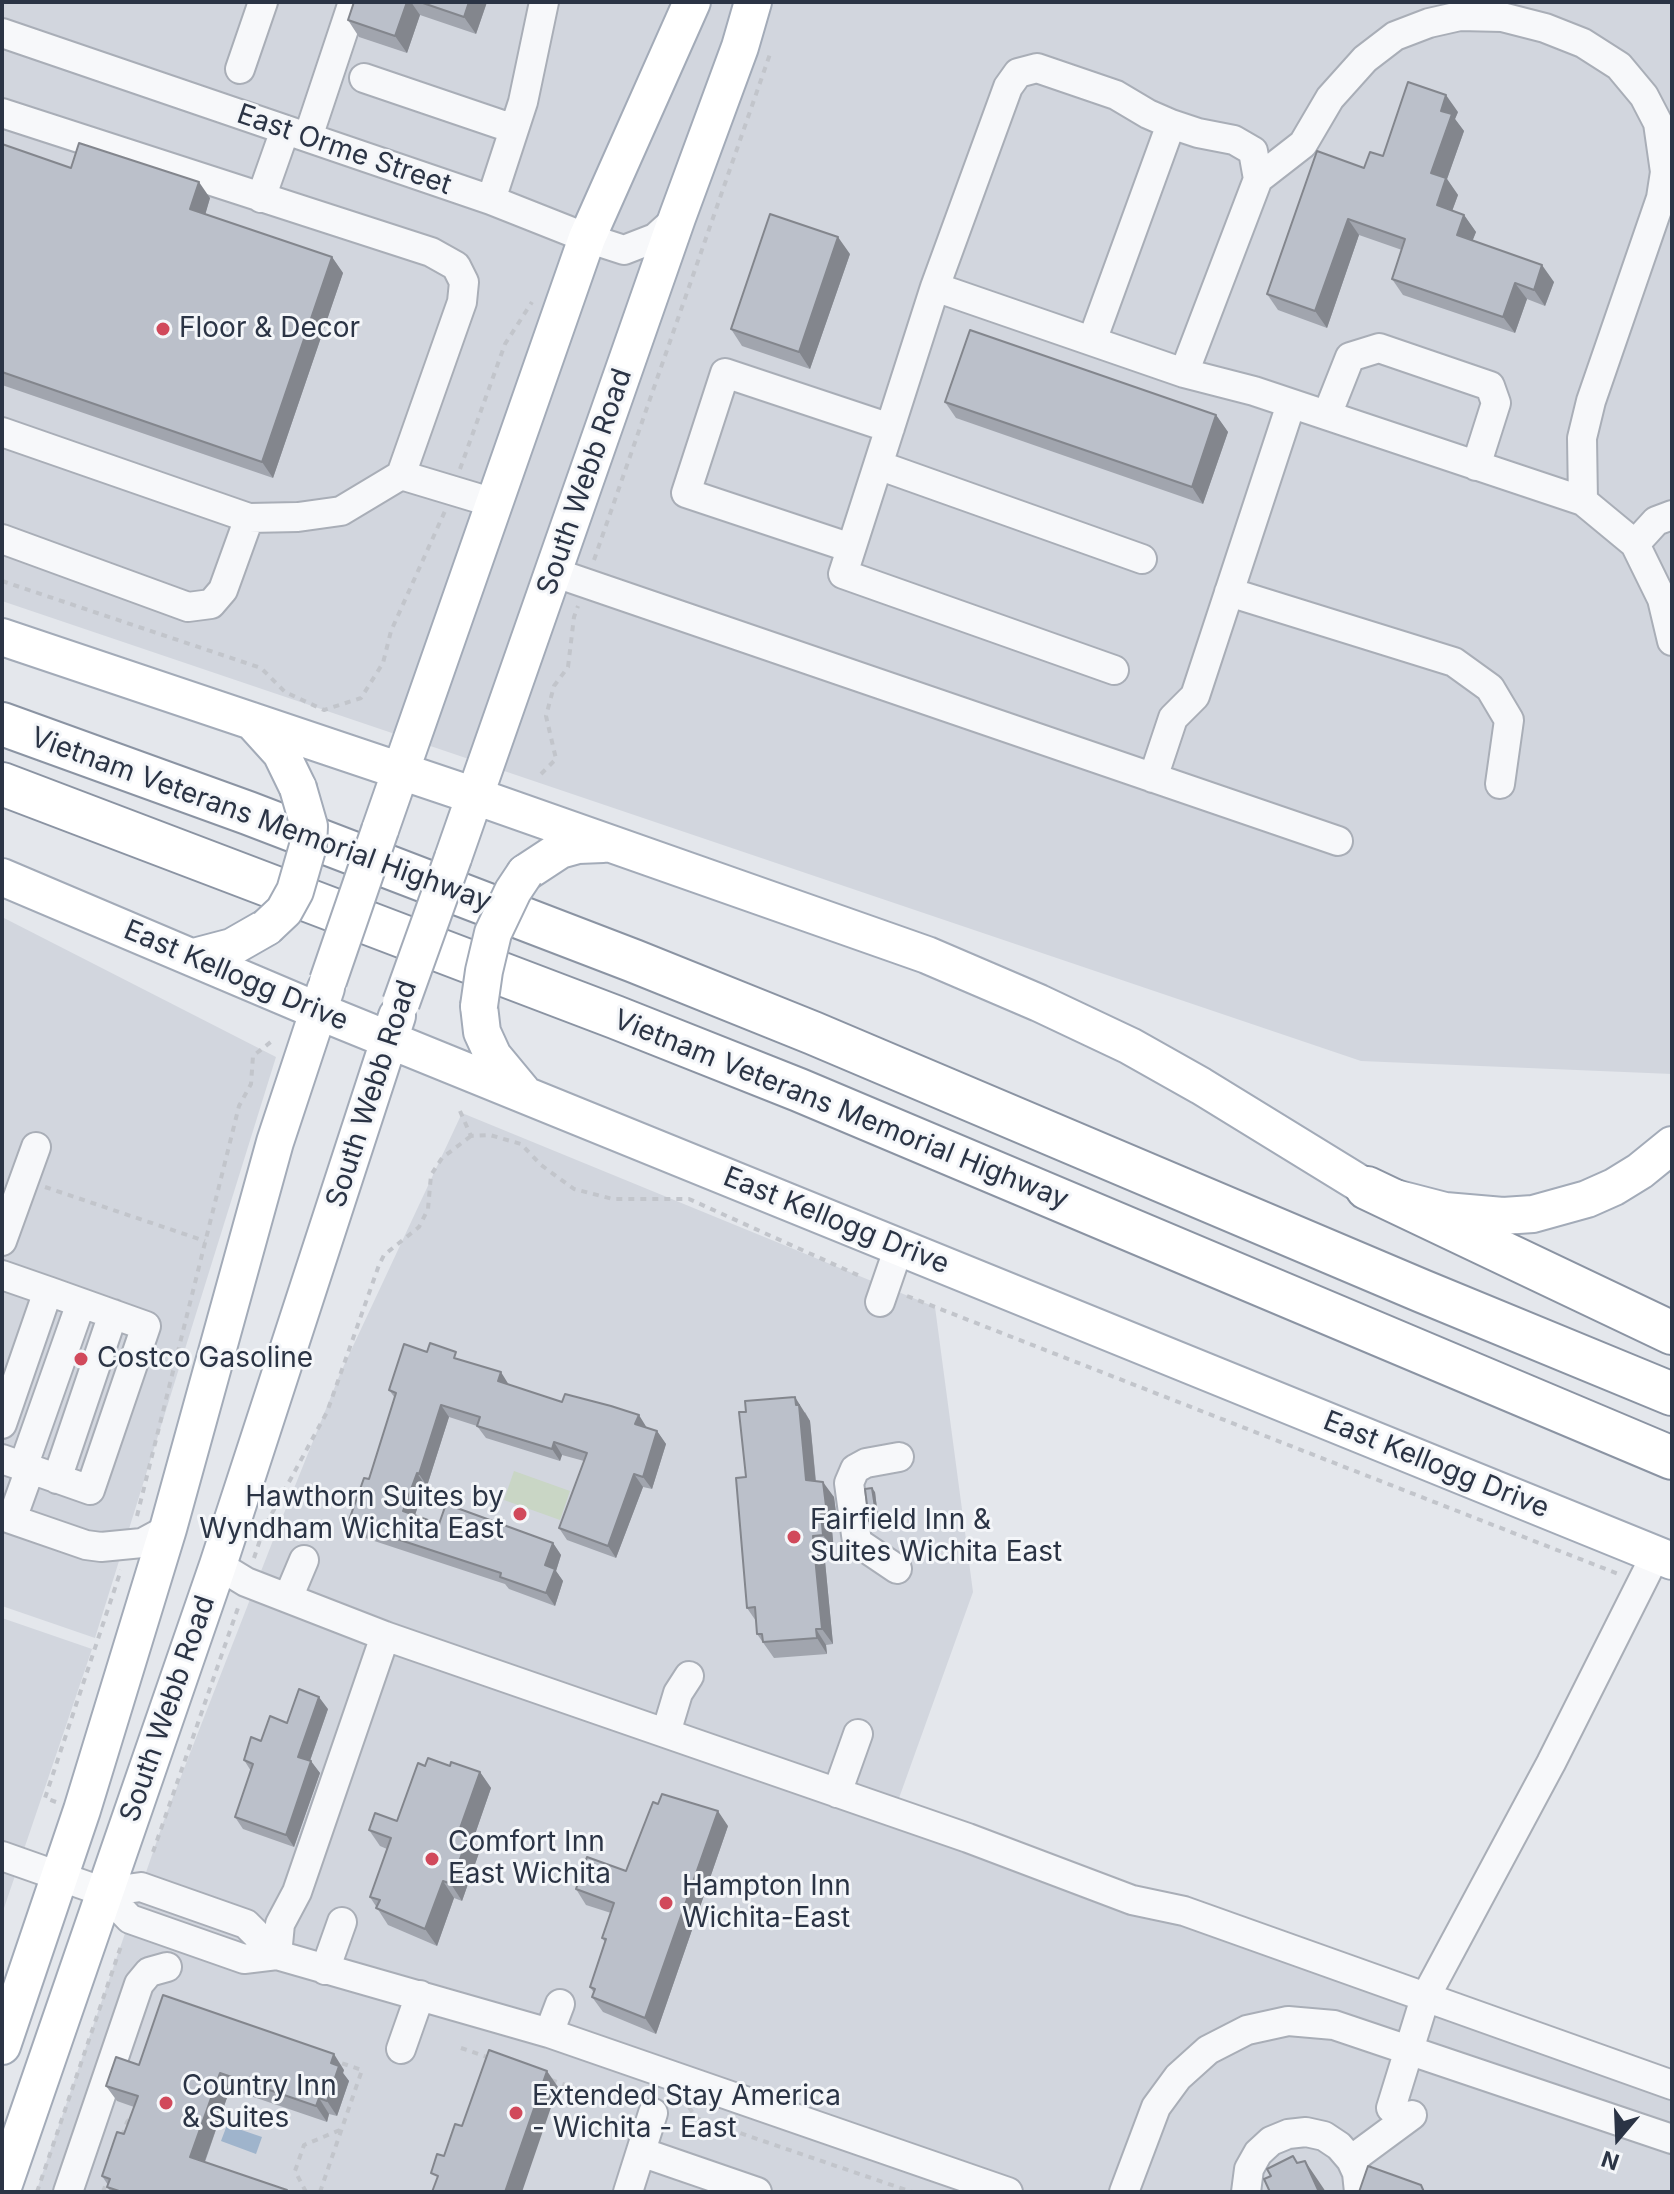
<!DOCTYPE html>
<html>
<head>
<meta charset="utf-8">
<style>
	body { margin:0 }
	#map { position:relative; width:1674px; height:2194px; overflow:hidden; background:#e4e7ec; font-family:Inter,sans-serif }
	canvas { display:block }
	.frame { position:absolute; inset:0; border:4px solid #2b3445; pointer-events:none }
	.north { position:absolute; left:1578px; top:2098px; width:80px; height:80px; -webkit-text-stroke:6px #f4f6f9; paint-order:stroke; rotate:199deg; font-size:22px; font-weight:700; line-height:32px; text-align:center; color:#2b3445 }
	.north::after { content:''; display:block; margin:auto; width:28px; height:36px; background:#2b3445; clip-path:polygon(50% 0,100% 100%,50% 72%,0 100%) }
</style>
</head>
<body>
<div id="map">
<canvas width="1674" height="2194"></canvas>
<div class="frame"></div>
<div class="north">N</div>
</div>
<script>
const c = document.querySelector('canvas').getContext('2d');
c.lineJoin = 'round';
function fillPath(path, color) {
  c.fillStyle = color;
  c.fill(path, 'evenodd');
}
function toPath(rows) {
  const path = new Path2D();
  for (const r of rows) {
    path.moveTo(r[0], r[1]);
    for (let i = 2; i < r.length; i += 2) path.lineTo(r[i], r[i + 1]);
  }
  return path;
}
function stroke(path, color, width, dash) {
  c.strokeStyle = color;
  c.lineWidth = width;
  c.lineCap = dash ? 'butt' : 'round';
  c.setLineDash(dash || []);
  c.stroke(path);
}
function label(font, color, halo, rows, align = 'center') {
  c.font = font + ' Inter,sans-serif';
  c.lineWidth = 6;
  c.setLineDash([]);
  c.textBaseline = 'middle';
  c.strokeStyle = halo;
  c.fillStyle = color;
  for (const [text, x, y, turn = 0] of rows) {
    c.save();
    c.translate(x, y);
    c.rotate((+turn || 0) * Math.PI / 180);
    c.textAlign = isNaN(turn) ? turn : align;
    if (halo) c.strokeText(text, 0, 0);
    c.fillText(text, 0, 0);
    c.restore();
  }
}
fillPath(toPath([
	[2,2,1672,2,1672,1074,1361,1061,2,601],
	[2,917,276,1057,95,1638,2,1606],
	[462,1113,935,1307,973,1592,894,1812,1672,2083,1672,2192,36,2192,164,1820,272,1543,340,1374],
	[2,1618,92,1649,2,1914]
]), '#d2d6de');
fillPath(toPath([
	[514,1471,570,1491,560,1520,504,1500]
]), '#c9d6c5');
fillPath(toPath([
	[227,2125,262,2137,256,2154,221,2141]
]), '#9fb4cc');
const minor = toPath([
	[2,33,491,200,587,238,624,250,655,238,677,218],
	[240,69,263,2],
	[364,78,514,129],
	[2,113,431,252,456,266,464,282,462,302,401,475,341,511,298,517,249,518,2,432],
	[1171,124,1148,114,1116,95,1037,68,1018,73,1008,87,935,287,1184,373,1254,391,1583,501,1635,544,1662,599,1672,641],
	[308,137,353,2],
	[261,198,285,130],
	[491,200,523,102,544,2],
	[935,287,878,465,1142,559],
	[1092,341,1171,124,1198,133,1234,140,1253,151,1258,179],
	[1184,373,1258,179,1303,144,1330,98,1365,59,1395,36,1429,23,1460,16,1502,17,1545,28,1583,43,1619,66,1644,96,1658,123,1665,172,1661,198,1591,401,1582,438,1583,501],
	[1327,415,1350,357,1379,348,1490,386,1496,403,1476,466],
	[878,465,843,574,1114,670],
	[401,475,494,503],
	[2,539,188,607,211,604,223,590,249,518],
	[1635,544,1656,521,1672,515],
	[851,548,686,493,725,373,890,428],
	[553,572,1338,841],
	[1229,592,1454,662,1490,688,1509,720,1500,784],
	[1153,778,1173,718,1195,696,1291,404],
	[2,1241,36,1147],
	[2,1275,48,1291,2,1424],
	[880,1302,899,1247],
	[2,1459,90,1490,146,1326,48,1291],
	[23,1467,81,1303],
	[57,1479,113,1314],
	[2,1516,86,1545,101,1547,142,1543,168,1529],
	[12,1519,30,1469],
	[218,1565,246,1582,385,1636,968,1838,1132,1900,1184,1911,1672,2085],
	[897,1569,857,1542,849,1483,855,1469,866,1463,899,1457],
	[288,1598,304,1560],
	[666,1733,678,1693,689,1676],
	[837,1793,858,1734],
	[2,1856,104,1892,141,1887,246,1924,277,1955,549,2033,1008,2192],
	[104,1892,130,1919,244,1959,277,1955],
	[277,1955,280,1924,297,1892,385,1636],
	[325,1970,342,1922],
	[549,2033,560,2004],
	[401,2049,420,1995],
	[1391,2108,1425,1998,1551,1763,1656,1554],
	[641,2152,757,2192],
	[1351,2160,1412,2115],
	[68,2192,139,1984,149,1972,167,1967],
	[628,2192,653,2113],
	[1124,2192,1156,2107,1178,2077,1208,2050,1247,2030,1288,2021,1334,2025,1672,2139],
	[1246,2192,1249,2169,1258,2153,1271,2141,1288,2134,1306,2132,1324,2136,1339,2146,1351,2160,1357,2173,1359,2192]
]);
const major = toPath([
	[2,637,475,796,927,955,1039,1003,1130,1046,1201,1086,1367,1188,1391,1197,1445,1211,1503,1216,1533,1214,1587,1199,1614,1187,1640,1171,1672,1145],
	[252,721,281,753,298,788],
	[380,830,587,238,692,2],
	[453,858,677,218,740,47,753,2],
	[525,873,560,850,578,845,603,844],
	[2,877,318,1011,1672,1561],
	[194,957,232,947,267,927],
	[479,1006,482,1032,493,1056,522,1091],
	[2,2046,82,1810,168,1529,275,1142,326,988],
	[2,2190,218,1565,397,1016]
]);
const highway = toPath([
	[2,724,248,813,634,961,813,1033,1422,1291,1672,1394],
	[2,784,615,1017,799,1090,1672,1458],
	[1367,1188,1672,1333]
]);
stroke(minor, '#a9aeb7', 32);
stroke(major, '#a3abb8', 40);
stroke(highway, '#8b94a3', 46);
stroke(toPath([
	[460,469,505,344,532,302],
	[594,560,770,54],
	[2,581,261,668,285,692,324,710,361,698,383,663,391,631,445,511],
	[541,774,556,759,546,716,554,686,568,667,574,617,578,606],
	[460,1111,471,1136,490,1135,521,1144,541,1165,574,1189,613,1199,689,1199,862,1277],
	[45,1187,205,1241],
	[907,1296,1621,1575],
	[137,1516,239,1106,251,1084,253,1056,272,1041],
	[254,1558,264,1528,327,1412,379,1265,384,1255,419,1227,428,1209,431,1175,442,1158,471,1136],
	[56,1802,45,1798,121,1570],
	[153,1852,239,1605],
	[461,2048,490,2058],
	[551,2080,594,2095],
	[689,2107,696,2118,912,2192],
	[122,2136,127,2122,132,2116],
	[37,2192,121,1946],
	[103,2192,108,2178],
	[306,2192,295,2171,304,2145,340,2130],
	[320,2192,362,2070,335,2061]
]), '#c2c5cb', 4, [6, 6]);
stroke(minor, '#f7f8fa', 28);
stroke(major, '#fff', 36);
stroke(highway, '#fff', 42);
const majorBridge = toPath([
	[267,927,284,911,295,891,308,846,309,826,298,788],
	[328,981,380,830],
	[401,1003,453,858],
	[479,1006,484,971,493,933,513,891,525,873]
]);
stroke(majorBridge, '#a3abb8', 40, []);
stroke(majorBridge, '#fff', 36);
fillPath(toPath([
	[354,2,487,2,476,34,420,15,407,53,359,37,348,20],
	[1458,112,1455,119,1464,131,1447,179,1458,195,1452,211,1464,215,1476,232,1472,241,1554,282,1545,306,1527,299,1515,333,1403,295,1392,279,1402,250,1359,235,1327,328,1278,310,1267,294,1364,168],
	[2,144,71,168,210,198,205,214,332,257,343,273,273,478,2,385],
	[850,254,810,369,742,346,731,329],
	[945,402,1216,415,1228,432,1203,504,956,418],
	[462,1360,509,1385,657,1431,666,1444,652,1489,643,1487,616,1558,567,1540,559,1528,584,1461,562,1455,560,1461,486,1438,477,1426,449,1417,427,1486,425,1485,415,1515,439,1524,553,1543,561,1555,556,1571,563,1581,555,1606,509,1589,505,1584,356,1535,348,1523,369,1479,395,1398,389,1390],
	[805,1412,810,1421,816,1481,834,1497,838,1529,832,1530,834,1551,824,1551,833,1644,826,1645,827,1654,774,1658,757,1634,756,1621,747,1608,746,1477],
	[875,1492,879,1525,872,1525,869,1521],
	[328,1709,310,1761,320,1773,294,1847,243,1829,235,1817,251,1771,244,1760,261,1741,287,1723],
	[425,1766,450,1766,480,1772,491,1788,473,1840,480,1850,462,1901,454,1898,437,1946,388,1925,370,1897,387,1849,380,1846,369,1830,397,1821],
	[728,1826,656,2034,603,2012,592,1997,594,1993,590,1987,605,1942,602,1938,611,1913,586,1905,576,1889,626,1871],
	[139,2065,344,2070,343,2073,349,2081,337,2116,329,2114,327,2122,230,2089,205,2162,288,2192,111,2192,107,2187,108,2185,102,2176,124,2134,134,2107,117,2101,106,2086]
]), '#a1a5ae');
fillPath(toPath([
	[407,2,411,2,420,15,407,53,395,36],
	[469,2,487,2,476,34,464,17],
	[1446,95,1458,112,1455,119,1464,131,1447,179,1458,195,1448,222,1437,205,1431,173,1441,111],
	[199,182,210,198,202,226,190,209],
	[1464,215,1476,232,1468,252,1457,235],
	[1348,219,1359,235,1327,328,1315,311],
	[838,237,850,254,810,369,799,352],
	[332,257,343,273,273,478,262,462],
	[1542,265,1554,282,1545,306,1534,290],
	[1515,283,1527,299,1515,333,1503,317],
	[1216,415,1228,432,1203,504,1192,487],
	[501,1372,509,1385,498,1381],
	[795,1397,810,1421,817,1496,806,1480],
	[441,1405,449,1417,427,1486,419,1474],
	[639,1415,647,1428,635,1424],
	[657,1431,666,1444,652,1489,643,1477],
	[554,1442,562,1455,560,1461,552,1449],
	[417,1473,425,1485,412,1524,403,1511],
	[634,1474,643,1487,616,1558,608,1546],
	[823,1482,834,1497,838,1529,827,1514],
	[872,1488,875,1492,879,1525,877,1520],
	[821,1514,832,1530,834,1551,823,1535],
	[813,1536,824,1551,833,1644,822,1629],
	[553,1543,561,1555,556,1571,563,1581,555,1606,546,1593,545,1565],
	[816,1629,826,1645,827,1654,817,1638],
	[319,1697,328,1709,307,1769,298,1757],
	[311,1761,320,1773,294,1847,286,1835],
	[480,1772,491,1788,473,1840,480,1850,462,1901,451,1884,459,1831],
	[718,1811,728,1826,656,2034,645,2018],
	[443,1881,454,1898,437,1946,425,1929],
	[334,2054,344,2070,343,2073,349,2081,337,2116,327,2101,331,2063],
	[547,2071,558,2087,522,2192,505,2192],
	[220,2073,230,2089,201,2172,190,2157],
	[319,2098,329,2114,327,2122,316,2106],
	[1305,2161,1326,2192,1319,2192]
]), '#83868d');
const building = toPath([
	[354,2,407,2,395,36,348,20,354,2],
	[420,2,469,2,464,17,420,2],
	[1408,82,1446,95,1441,111,1452,114,1431,173,1446,178,1437,205,1464,215,1457,235,1542,265,1534,290,1515,283,1503,317,1392,279,1405,239,1348,219,1315,311,1267,294,1317,151,1364,168,1370,152,1383,156,1408,82],
	[79,143,199,182,190,209,332,257,262,462,2,372,2,144,71,168,79,143],
	[770,214,838,237,799,352,731,329,770,214],
	[970,330,1216,415,1192,487,945,402,970,330],
	[430,1343,456,1352,454,1358,501,1372,498,1381,562,1402,565,1394,611,1406,639,1415,635,1424,657,1431,643,1477,634,1474,608,1546,559,1528,587,1453,554,1442,552,1449,477,1426,480,1417,441,1405,419,1474,417,1473,403,1511,439,1524,446,1504,553,1543,545,1565,555,1569,546,1593,500,1577,501,1573,348,1523,364,1478,369,1479,396,1393,389,1390,404,1344,427,1352,430,1343],
	[795,1397,796,1405,799,1405,806,1480,823,1482,827,1514,821,1514,823,1535,813,1536,822,1629,816,1629,817,1638,763,1642,762,1634,757,1634,755,1607,747,1608,736,1478,746,1477,739,1412,746,1412,745,1401,795,1397],
	[872,1488,877,1520,869,1521,865,1489,872,1488],
	[299,1689,319,1697,298,1757,311,1761,286,1835,235,1817,253,1764,244,1760,251,1737,261,1741,270,1716,287,1723,299,1689],
	[428,1758,450,1766,451,1762,480,1772,459,1831,469,1834,451,1884,443,1881,425,1929,376,1908,380,1900,370,1897,391,1838,369,1830,375,1813,397,1821,418,1763,425,1766,428,1758],
	[662,1794,718,1811,645,2018,592,1997,595,1989,590,1987,606,1939,602,1938,614,1903,576,1889,587,1857,626,1871,653,1802,658,1804,662,1794],
	[163,1995,334,2054,331,2063,339,2066,327,2101,319,2098,316,2106,220,2073,190,2157,287,2190,286,2192,122,2192,107,2187,110,2179,102,2176,117,2132,124,2134,138,2096,106,2086,116,2057,139,2065,163,1995],
	[489,2050,547,2071,505,2192,432,2192,438,2176,431,2173,437,2154,444,2156,455,2124,462,2126,489,2050],
	[1293,2156,1297,2163,1305,2161,1319,2192,1270,2192,1264,2179,1271,2176,1267,2169,1293,2156],
	[1368,2166,1421,2185,1424,2192,1359,2192,1368,2166]
]);
fillPath(building, '#bbc0ca');
stroke(building, '#83868d', 2);
for (const [x, y, r, color] of [
	[163,329,8,"#d1495b"],
	[81,1359,8,"#d1495b"],
	[520,1514,8,"#d1495b"],
	[794,1537,8,"#d1495b"],
	[432,1859,8,"#d1495b"],
	[666,1903,8,"#d1495b"],
	[166,2103,8,"#d1495b"],
	[516,2113,8,"#d1495b"]
]) {
  const dot = new Path2D();
  dot.arc(x, y, r, 0, 2 * Math.PI);
  c.fillStyle = color;
  c.fill(dot);
  stroke(dot, '#f4f6f9', 3);
}
label('28px', '#2b3445', '#f4f6f9', [
	["East Orme Street",344,150,19],
	["South Webb Road",585,482,-71],
	["Vietnam Veterans Memorial Highway",261,820,20],
	["East Kellogg Drive",236,976,23],
	["South Webb Road",372,1094,-72],
	["Vietnam Veterans Memorial Highway",841,1110,22],
	["East Kellogg Drive",836,1221,22],
	["East Kellogg Drive",1436,1465,22],
	["South Webb Road",168,1709,-71]
]);
label('28px', '#2b3445', '#f4f6f9', [
	["Floor & Decor",179,329],
	["Costco Gasoline",97,1359],
	["Hawthorn Suites by",504,1498,"right"],
	["Wyndham Wichita East",504,1530,"right"],
	["Fairfield Inn &",810,1521],
	["Suites Wichita East",810,1553],
	["Comfort Inn",448,1843],
	["East Wichita",448,1875],
	["Hampton Inn",682,1887],
	["Wichita-East",682,1919],
	["Country Inn",182,2087],
	["& Suites",182,2119],
	["Extended Stay America",532,2097],
	["- Wichita - East",532,2129]
], 'left');
</script>
</body>
</html>
